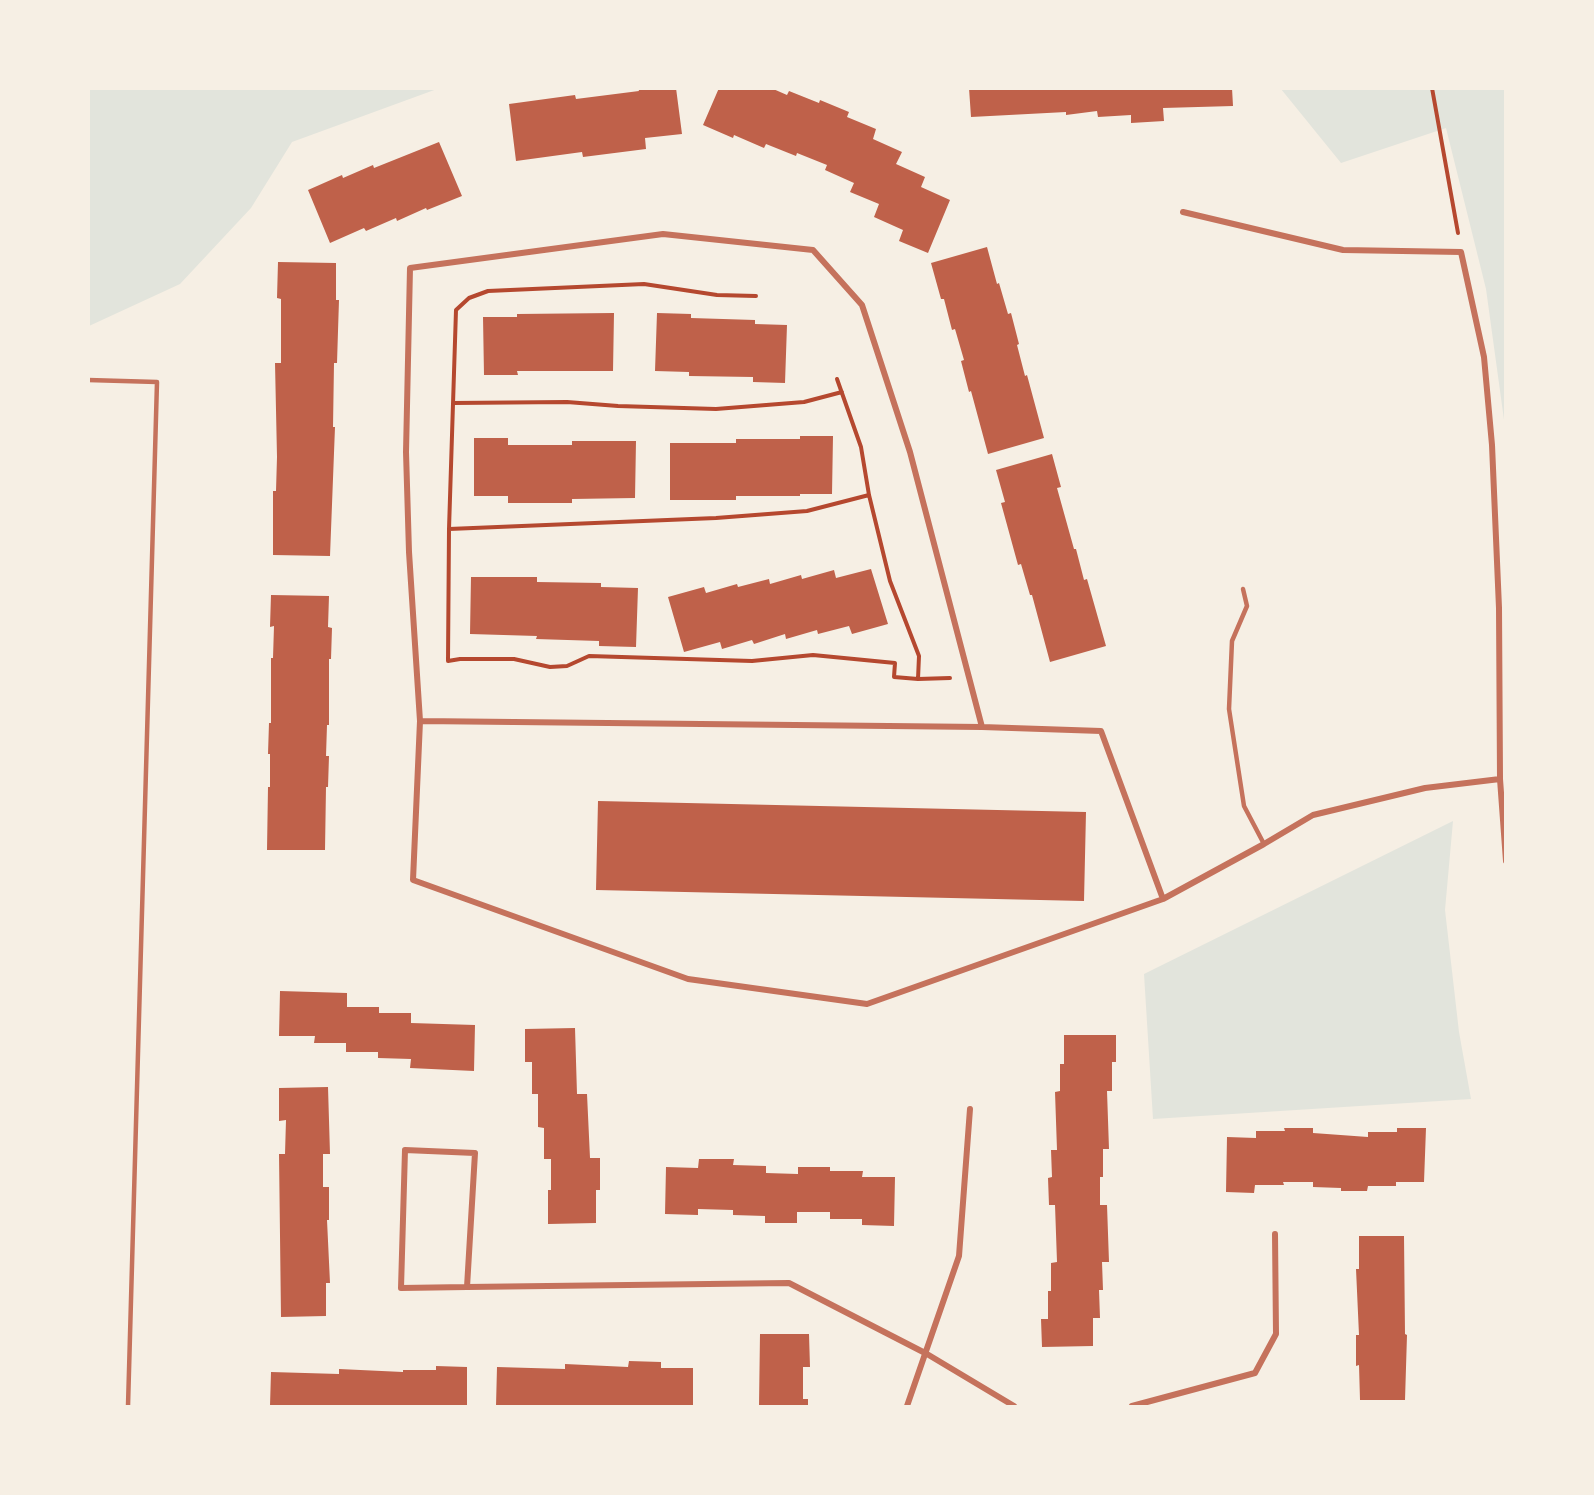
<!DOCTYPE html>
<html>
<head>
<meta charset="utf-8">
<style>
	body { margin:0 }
	#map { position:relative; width:1594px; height:1495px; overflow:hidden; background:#f6efe4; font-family:Georgia,serif }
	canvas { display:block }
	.frame { position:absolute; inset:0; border:90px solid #f6efe4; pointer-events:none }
</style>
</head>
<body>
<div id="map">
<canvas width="1594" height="1495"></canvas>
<div class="frame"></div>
</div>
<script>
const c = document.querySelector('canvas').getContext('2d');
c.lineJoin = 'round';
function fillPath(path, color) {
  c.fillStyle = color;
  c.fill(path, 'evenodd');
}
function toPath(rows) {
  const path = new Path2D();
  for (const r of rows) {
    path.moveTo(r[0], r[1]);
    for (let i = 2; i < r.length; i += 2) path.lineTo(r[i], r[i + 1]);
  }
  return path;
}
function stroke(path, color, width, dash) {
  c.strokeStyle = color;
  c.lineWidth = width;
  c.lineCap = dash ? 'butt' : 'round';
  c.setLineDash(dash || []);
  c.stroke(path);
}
fillPath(toPath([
	[88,89,89,88,437,89,292,142,251,208,180,284,89,326],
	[1281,89,1505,89,1505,427,1486,289,1446,128,1341,163],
	[1453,821,1445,910,1459,1032,1471,1099,1153,1119,1144,974]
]), '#e2e4dc');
fillPath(toPath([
	[638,88,676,88,682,134,645,138,646,149,583,157,582,152,516,161,509,104,575,95,576,99,639,91],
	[719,88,771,88,787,95,789,91,819,103,820,100,849,112,847,117,876,129,873,139,902,152,896,164,925,177,921,187,950,200,928,253,899,241,903,230,874,217,879,204,850,192,854,183,825,170,827,165,797,153,796,156,766,144,764,148,734,135,733,138,703,125],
	[969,88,1232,88,1233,106,1163,108,1164,121,1131,123,1131,115,1098,117,1097,111,1066,115,1066,112,971,117],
	[439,142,462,196,427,210,426,208,397,221,396,218,366,231,364,228,330,243,308,190,342,175,343,178,373,165,374,168],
	[987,247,997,284,999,283,1008,314,1011,313,1019,344,1017,345,1025,376,1027,375,1044,438,988,454,971,391,969,392,961,361,964,360,955,329,952,330,944,299,941,299,931,263],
	[278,262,336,263,336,300,339,300,338,331,337,363,334,363,333,427,335,427,330,556,273,555,273,491,276,491,277,457,275,363,281,363,281,299,277,298],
	[614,313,613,371,517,371,518,375,484,375,483,317,517,317,517,314],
	[657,313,691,314,691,318,755,320,755,324,787,325,785,383,753,382,753,377,689,376,689,372,655,371],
	[800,436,833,436,832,494,800,494,800,496,736,496,736,500,670,500,670,443,736,443,736,439,800,439],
	[474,438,508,438,508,445,572,445,572,441,636,441,635,498,572,499,572,503,508,503,508,496,474,496],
	[1052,454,1061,487,1057,488,1074,549,1076,549,1084,580,1087,579,1106,646,1050,662,1032,595,1030,595,1021,564,1018,565,1001,503,1005,502,996,470],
	[871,569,888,624,852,634,849,626,818,634,817,630,786,639,785,634,754,644,752,640,722,649,720,642,684,652,668,597,704,587,706,593,737,584,738,587,769,579,770,584,801,575,802,579,834,570,836,578],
	[471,577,537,577,537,582,601,583,601,587,638,588,636,647,599,646,599,641,536,639,537,636,470,634],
	[271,595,329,596,328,627,332,628,331,659,329,659,329,725,327,725,326,756,329,756,328,787,326,787,325,850,267,850,268,787,270,787,270,754,268,754,269,723,271,723,271,658,273,658,274,626,270,627],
	[598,801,1086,812,1084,901,596,890],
	[280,991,347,993,347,1007,379,1007,379,1013,411,1013,411,1023,475,1025,474,1071,410,1068,411,1059,378,1058,378,1052,346,1052,346,1043,314,1043,315,1036,279,1036],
	[575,1028,577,1094,587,1094,590,1158,600,1158,600,1190,596,1190,596,1223,548,1224,548,1190,551,1190,551,1159,544,1159,544,1128,538,1127,538,1094,532,1094,532,1062,525,1062,525,1029],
	[1064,1035,1116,1035,1116,1062,1112,1062,1112,1091,1107,1091,1109,1149,1103,1149,1103,1177,1100,1177,1100,1205,1107,1205,1109,1262,1102,1262,1103,1290,1099,1290,1100,1318,1093,1318,1093,1346,1042,1347,1041,1319,1048,1319,1048,1291,1051,1291,1051,1263,1057,1262,1055,1205,1049,1205,1048,1178,1052,1177,1051,1150,1057,1150,1055,1092,1060,1091,1060,1064,1064,1064],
	[328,1087,330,1154,323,1154,323,1187,329,1187,329,1220,327,1220,330,1283,326,1283,326,1316,281,1317,279,1154,285,1154,286,1120,279,1121,279,1088],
	[1284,1128,1313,1128,1313,1133,1368,1137,1368,1132,1397,1132,1397,1128,1426,1128,1424,1182,1396,1182,1396,1186,1368,1186,1367,1191,1341,1191,1341,1188,1313,1187,1313,1182,1283,1182,1284,1185,1255,1185,1254,1193,1226,1192,1227,1137,1256,1138,1256,1131,1285,1131],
	[699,1159,734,1159,733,1165,766,1166,766,1173,798,1174,798,1167,830,1167,830,1171,863,1171,862,1177,895,1177,894,1226,862,1225,862,1219,830,1219,830,1212,797,1212,797,1223,765,1223,765,1216,733,1215,733,1210,698,1209,698,1215,665,1214,666,1167,698,1168],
	[1359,1236,1404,1236,1405,1334,1407,1335,1405,1400,1360,1400,1359,1365,1356,1366,1356,1335,1359,1335,1356,1269,1359,1269],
	[760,1334,809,1334,810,1367,803,1367,803,1399,808,1399,808,1406,759,1406],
	[629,1361,661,1362,661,1368,693,1368,693,1406,496,1406,497,1367,565,1369,565,1364,628,1367],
	[436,1366,467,1367,467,1406,270,1406,271,1372,339,1374,339,1369,403,1372,403,1370,436,1370]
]), '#bf614a');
stroke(toPath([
	[1432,88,1458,233],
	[756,296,717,295,644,284,488,291,469,298,456,310,449,529,716,518,807,511,869,495],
	[837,379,861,447,869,495,890,581,919,656,918,679],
	[453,403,567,402,618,406,716,409,804,402,842,392],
	[449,529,448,661,460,659,514,659,550,667,567,666,589,656,752,661,813,655,895,663,894,677,918,679,950,678]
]), '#b5482f', 4);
stroke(toPath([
	[88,380,157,382,128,1406],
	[1243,589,1247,606,1232,641,1229,709,1244,806,1264,844]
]), '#c5725c', 4.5);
stroke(toPath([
	[1183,212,1343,250,1461,252,1484,357,1492,445,1499,608,1500,779,1506,861],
	[420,721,982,727,1101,731,1163,899],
	[982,727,910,452,862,305,813,250,663,234,410,268,406,452,409,552,420,721,413,880,688,979,867,1004,1163,899,1264,844,1313,815,1425,788,1500,779],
	[467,1287,475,1153,405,1150,401,1288,467,1287,789,1283,927,1354,1014,1406],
	[907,1406,959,1256,970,1109],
	[1132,1406,1255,1373,1276,1334,1275,1234]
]), '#c5725c', 6);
</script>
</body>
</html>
